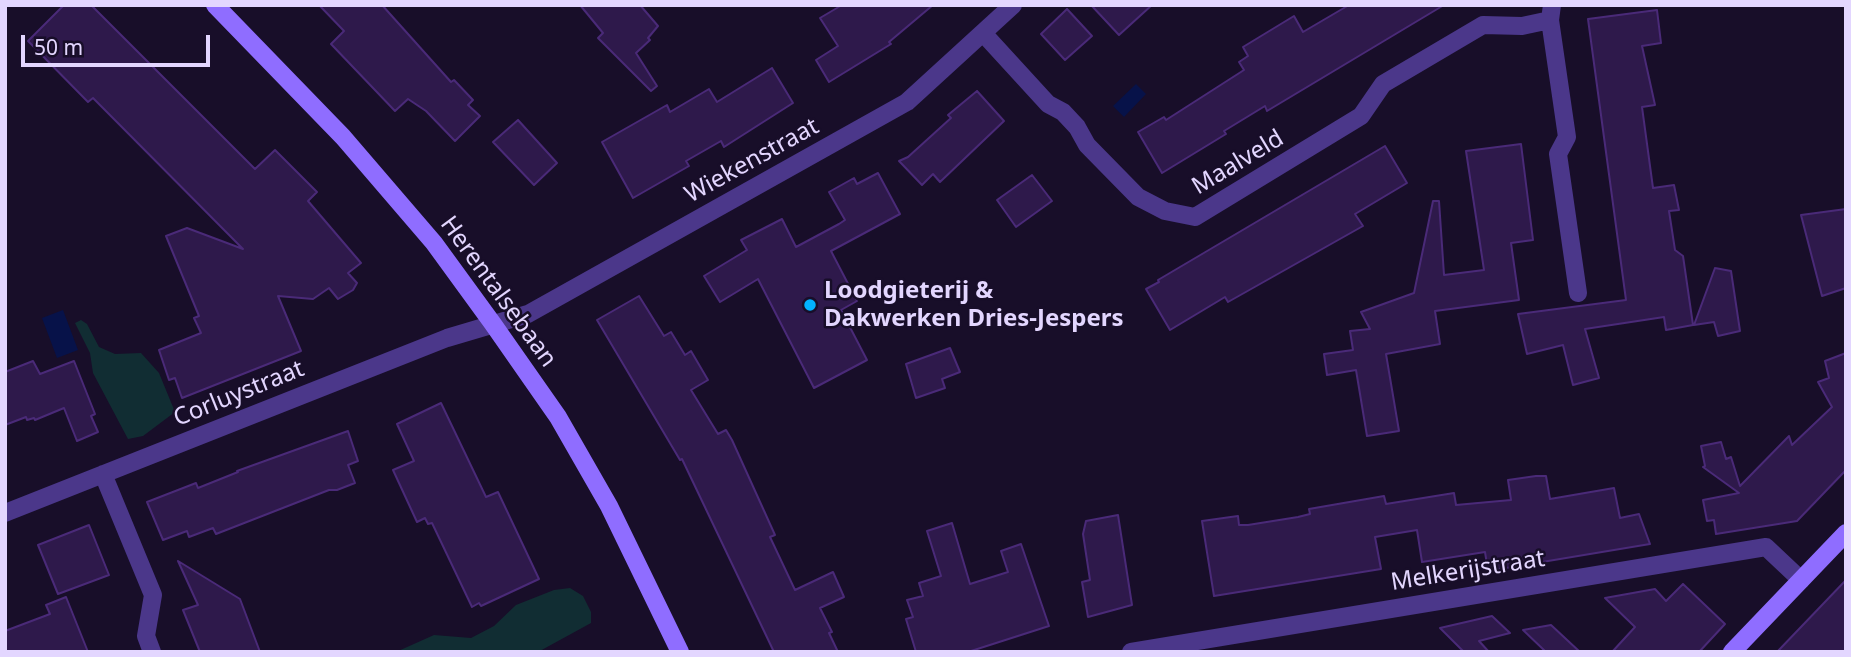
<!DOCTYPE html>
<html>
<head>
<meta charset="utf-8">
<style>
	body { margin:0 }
	#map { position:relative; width:1851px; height:657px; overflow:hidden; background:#180e29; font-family:"Noto Sans",sans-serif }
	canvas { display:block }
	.frame { position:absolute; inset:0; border:7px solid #e3d6ff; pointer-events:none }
	.scale { position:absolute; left:21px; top:35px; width:189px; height:32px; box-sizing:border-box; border:4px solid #e3d6ff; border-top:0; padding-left:9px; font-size:21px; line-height:24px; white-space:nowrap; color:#e3d6ff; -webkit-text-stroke:5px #180e29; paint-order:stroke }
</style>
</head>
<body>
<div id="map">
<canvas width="1851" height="657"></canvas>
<div class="frame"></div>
<div class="scale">50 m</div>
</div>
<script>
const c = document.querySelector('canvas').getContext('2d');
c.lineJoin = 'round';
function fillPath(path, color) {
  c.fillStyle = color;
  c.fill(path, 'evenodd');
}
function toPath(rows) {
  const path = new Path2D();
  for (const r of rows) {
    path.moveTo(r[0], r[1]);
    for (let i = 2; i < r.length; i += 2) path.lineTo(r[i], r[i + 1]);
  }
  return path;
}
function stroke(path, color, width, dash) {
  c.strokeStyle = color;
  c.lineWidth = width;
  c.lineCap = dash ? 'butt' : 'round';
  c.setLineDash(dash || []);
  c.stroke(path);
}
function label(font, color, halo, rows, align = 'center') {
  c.font = font + ' "Noto Sans",sans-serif';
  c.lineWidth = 5;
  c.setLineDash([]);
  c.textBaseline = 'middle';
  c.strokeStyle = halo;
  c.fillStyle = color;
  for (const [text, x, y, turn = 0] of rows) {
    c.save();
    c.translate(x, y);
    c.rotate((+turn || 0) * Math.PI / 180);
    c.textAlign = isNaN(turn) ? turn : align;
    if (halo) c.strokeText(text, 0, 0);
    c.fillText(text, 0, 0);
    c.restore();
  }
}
fillPath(toPath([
	[81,320,87,324,99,347,115,354,141,353,159,373,175,412,143,436,128,439,93,373,90,353,75,323],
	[570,588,583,596,591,612,591,623,538,652,396,652,434,635,471,638,494,626,516,605,554,590]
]), '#112d33');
fillPath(toPath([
	[1136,84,1146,94,1124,117,1113,106],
	[63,310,78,350,57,358,42,318]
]), '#071249');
const building = toPath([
	[64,5,91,5,255,169,275,150,317,192,308,201,361,263,348,273,357,283,353,290,338,299,329,288,313,299,278,296,301,351,182,398,175,378,169,380,159,350,201,333,194,318,199,316,166,236,187,228,243,249,93,98,88,102,28,41,64,5],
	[319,5,382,5,451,82,454,80,473,100,468,105,480,116,455,141,426,111,408,99,395,111,331,44,344,31,319,5],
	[580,5,640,5,658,26,648,38,650,40,636,53,657,86,651,91,598,38,603,33,580,5],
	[842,5,933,5,889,42,891,44,829,82,816,60,838,46,820,18,842,5],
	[1091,5,1152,5,1119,35,1091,5],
	[1349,5,1444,5,1267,111,1265,106,1224,131,1226,134,1162,173,1138,132,1164,117,1166,120,1244,70,1239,62,1248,56,1243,47,1294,16,1303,32,1349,5],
	[1067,9,1092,36,1065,60,1041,34,1067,9],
	[1657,10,1661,43,1642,46,1655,105,1642,107,1653,188,1674,185,1679,210,1669,211,1675,250,1683,256,1693,325,1666,330,1664,317,1585,329,1599,378,1573,385,1563,345,1527,354,1518,314,1626,300,1588,19,1657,10],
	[772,68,793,103,724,147,721,141,686,161,689,166,633,198,602,142,667,105,670,112,709,89,717,102,772,68],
	[977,91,1004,121,940,182,933,174,922,185,899,161,908,157,951,118,948,115,977,91],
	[518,120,557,163,534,185,493,142,518,120],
	[1521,144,1533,240,1511,243,1519,300,1435,311,1440,344,1386,354,1399,431,1367,436,1356,370,1327,375,1324,354,1353,350,1350,331,1370,329,1361,312,1414,293,1433,201,1439,201,1444,275,1484,270,1466,151,1521,144],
	[1385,146,1407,183,1355,214,1363,226,1228,302,1225,297,1170,330,1146,289,1159,282,1158,280,1385,146],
	[878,173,900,214,831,251,857,301,841,310,867,360,814,388,758,279,720,302,704,276,747,250,741,240,782,219,796,247,839,224,845,220,829,192,854,178,857,184,878,173],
	[1032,175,1052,201,1016,227,997,200,1032,175],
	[1846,209,1846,288,1822,296,1801,215,1846,209],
	[1715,268,1731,271,1740,331,1718,336,1714,322,1694,325,1715,268],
	[639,296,664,336,671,332,685,355,691,351,708,380,691,390,718,434,726,430,732,440,775,535,770,537,795,590,833,572,844,597,820,608,832,632,829,633,838,652,774,652,682,459,680,460,597,320,639,296],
	[950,348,960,372,942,379,945,388,916,398,906,364,950,348],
	[1846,353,1846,470,1797,521,1716,534,1714,520,1707,521,1703,500,1739,493,1703,467,1705,466,1701,446,1721,442,1726,459,1731,457,1740,486,1789,436,1792,445,1832,407,1818,382,1829,378,1825,361,1846,353],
	[33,361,40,374,74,361,95,414,91,416,98,432,77,441,64,408,35,420,34,418,27,420,26,417,5,425,5,372,33,361],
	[441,403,486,497,498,492,539,579,481,606,479,603,472,607,432,523,428,524,425,518,417,522,393,470,414,461,397,424,441,403],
	[348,431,358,461,348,465,355,483,337,490,329,490,216,534,213,528,189,537,187,531,163,540,147,502,196,483,198,488,238,472,237,471,348,431],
	[1536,476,1546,476,1550,499,1614,488,1620,518,1639,514,1650,544,1488,571,1485,552,1422,562,1417,530,1375,537,1381,569,1214,596,1202,521,1238,516,1239,525,1248,525,1298,517,1310,514,1309,509,1384,496,1386,504,1454,493,1456,505,1511,500,1508,480,1536,476],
	[1118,515,1132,605,1088,617,1082,582,1090,580,1083,534,1086,521,1118,515],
	[952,523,970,584,1008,572,1001,551,1021,544,1049,626,968,652,916,652,906,619,913,617,907,600,923,596,919,583,941,576,927,531,952,523],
	[89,525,109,575,58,594,38,545,89,525],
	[178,561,240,599,260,652,200,652,183,610,198,605,178,561],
	[1846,580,1846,652,1777,652,1846,580],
	[1683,584,1725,624,1699,652,1612,652,1635,627,1605,598,1655,589,1666,601,1683,584],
	[66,597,88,652,5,652,5,631,50,614,46,605,66,597],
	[1492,616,1510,633,1479,641,1489,652,1464,652,1440,628,1492,616],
	[1551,625,1580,652,1546,652,1523,630,1551,625]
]);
fillPath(building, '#2e194b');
stroke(building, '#4a2a78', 2);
stroke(toPath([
	[1552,5,1550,20,1567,137,1558,154,1578,293],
	[983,33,1048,104,1063,112,1077,127,1087,145,1138,197,1165,211,1195,217,1361,116,1383,84,1483,25,1522,26,1550,20],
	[103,474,153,595,146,636,152,652],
	[5,513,447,338,528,314,907,102,1013,5],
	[1131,652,1766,547,1801,580]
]), '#4b378a', 18);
stroke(toPath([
	[215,5,343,137,434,243,493,324,558,417,609,506,680,652],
	[1732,652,1846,533]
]), '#8f6dff', 18);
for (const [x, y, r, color] of [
	[810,305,7,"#02b2ff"]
]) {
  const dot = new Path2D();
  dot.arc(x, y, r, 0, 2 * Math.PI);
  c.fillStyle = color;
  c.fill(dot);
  stroke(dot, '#180e29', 2.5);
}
label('24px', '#e3d6ff', '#180e29', [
	["Wiekenstraat",752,161,-29],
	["Maalveld",1238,163,-31],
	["Herentalsebaan",498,292,54],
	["Corluystraat",239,394,-22],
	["Melkerijstraat",1468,571,-9]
]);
label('bold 24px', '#e3d6ff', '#180e29', [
	["Loodgieterij &",824,291],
	["Dakwerken Dries-Jespers",824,319]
], 'left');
</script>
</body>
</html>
